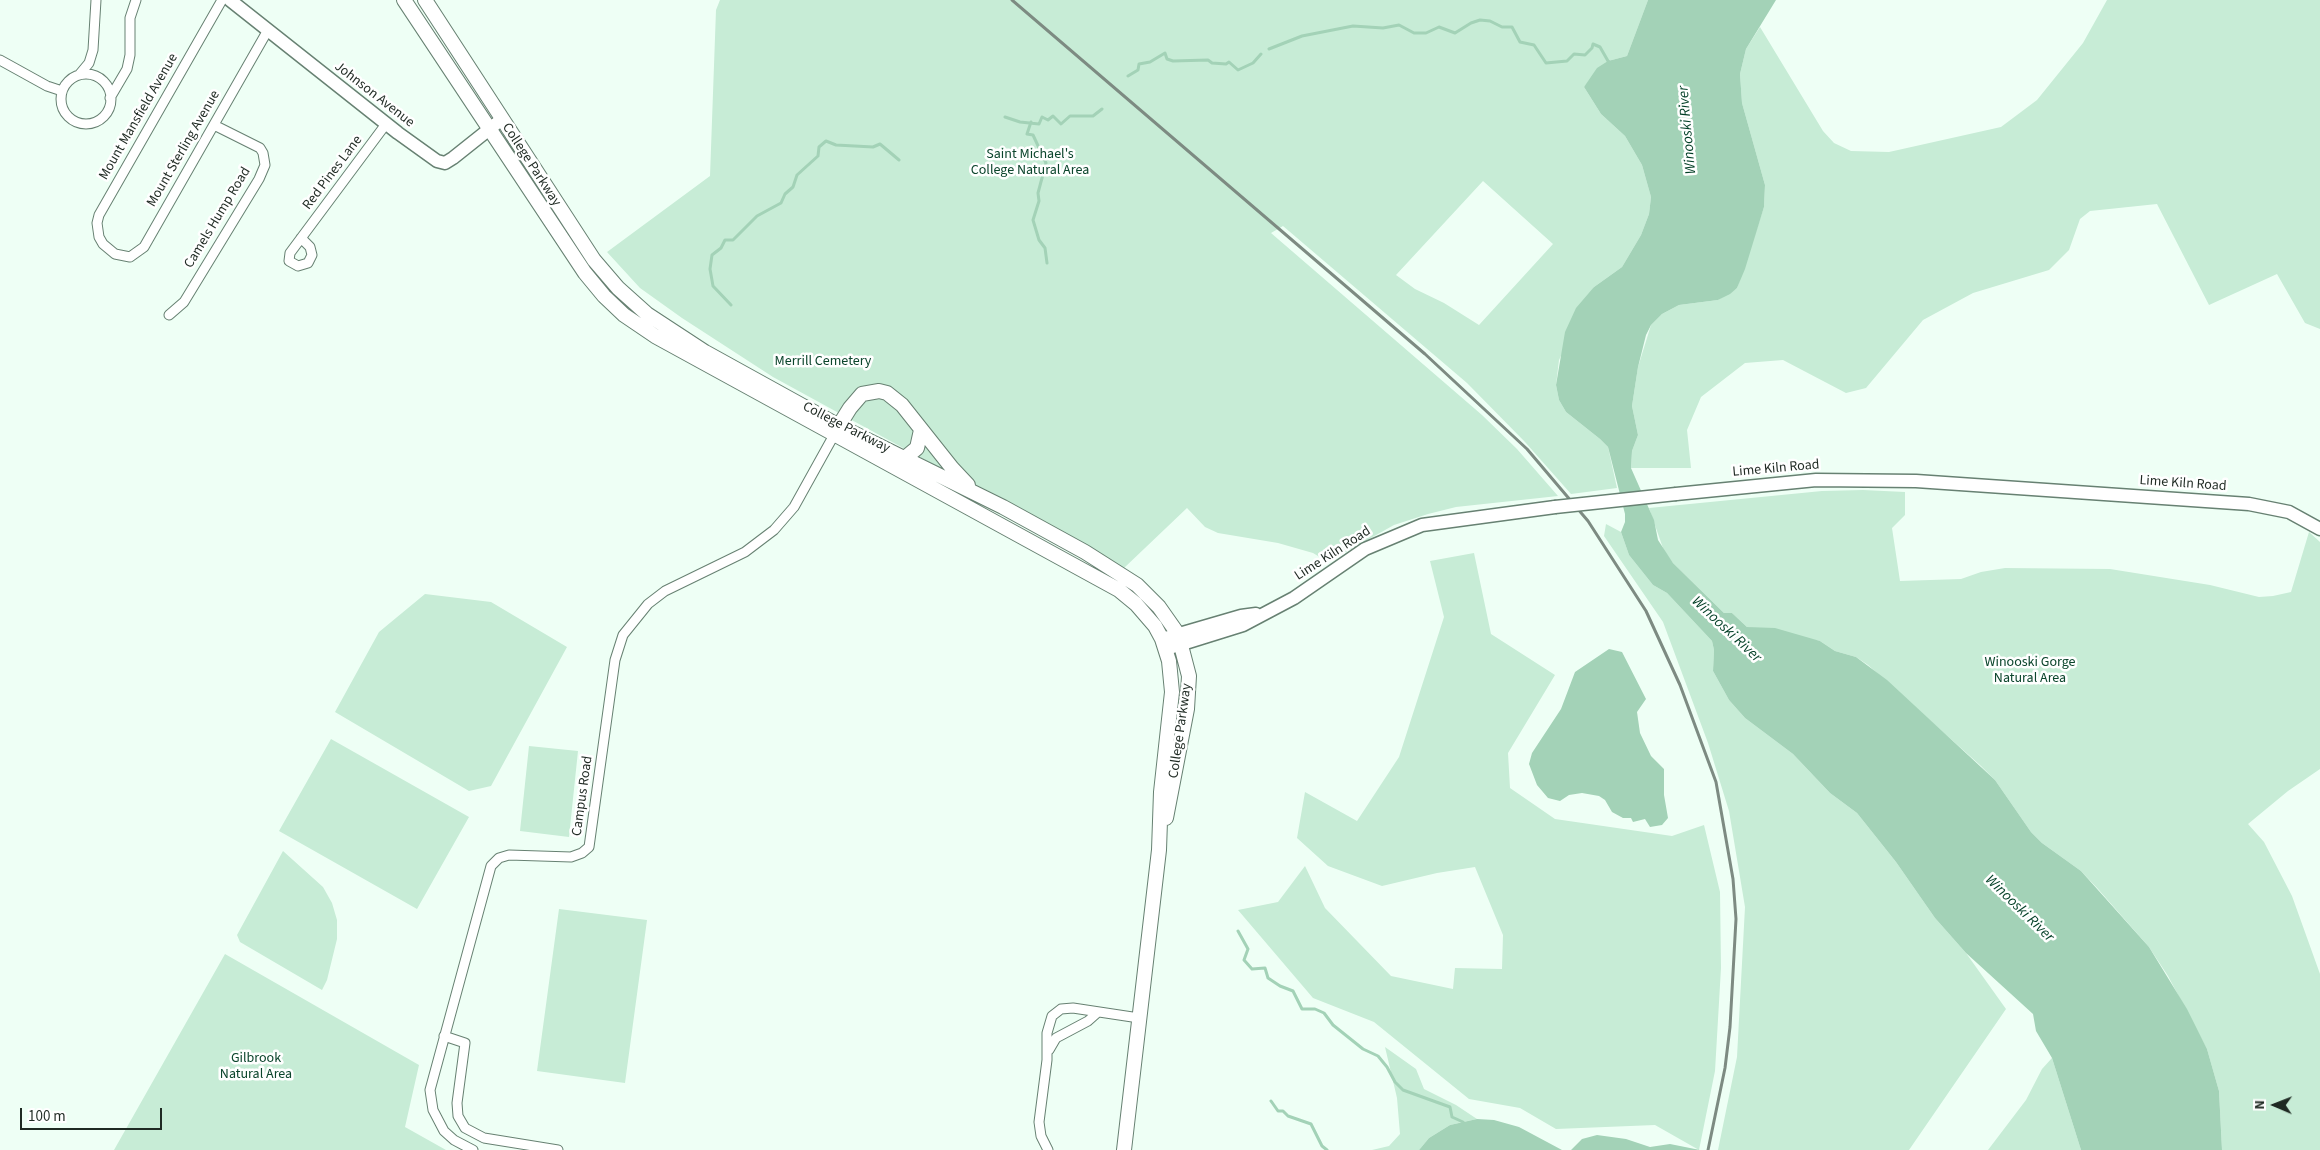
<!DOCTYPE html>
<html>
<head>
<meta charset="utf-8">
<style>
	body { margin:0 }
	#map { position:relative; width:2320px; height:1150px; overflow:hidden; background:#eefff5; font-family:"Source Sans 3",sans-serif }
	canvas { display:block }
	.north { position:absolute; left:2250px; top:1080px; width:50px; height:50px; -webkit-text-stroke:4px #fff; paint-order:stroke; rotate:271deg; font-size:14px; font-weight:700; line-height:20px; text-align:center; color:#1f2a23 }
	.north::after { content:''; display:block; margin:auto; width:18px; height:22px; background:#1f2a23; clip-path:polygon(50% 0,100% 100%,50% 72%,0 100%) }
	.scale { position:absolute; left:20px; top:1108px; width:142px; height:22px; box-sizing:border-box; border:2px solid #1f2a23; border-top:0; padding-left:6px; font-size:15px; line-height:18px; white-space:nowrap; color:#1f2a23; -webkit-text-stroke:4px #fff; paint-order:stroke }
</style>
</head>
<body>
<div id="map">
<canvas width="2320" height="1150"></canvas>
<div class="north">N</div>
<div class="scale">100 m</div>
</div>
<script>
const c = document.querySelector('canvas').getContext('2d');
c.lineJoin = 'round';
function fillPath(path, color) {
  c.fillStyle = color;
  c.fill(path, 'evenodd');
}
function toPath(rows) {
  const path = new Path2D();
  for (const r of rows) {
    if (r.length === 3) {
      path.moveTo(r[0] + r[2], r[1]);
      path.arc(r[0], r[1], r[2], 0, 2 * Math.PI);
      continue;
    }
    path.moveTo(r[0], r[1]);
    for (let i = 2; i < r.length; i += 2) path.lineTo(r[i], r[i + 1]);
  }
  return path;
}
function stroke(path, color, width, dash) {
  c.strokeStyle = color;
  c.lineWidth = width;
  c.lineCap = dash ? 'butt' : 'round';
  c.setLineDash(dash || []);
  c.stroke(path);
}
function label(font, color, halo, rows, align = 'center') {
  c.font = font + ' "Source Sans 3",sans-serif';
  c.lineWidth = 5;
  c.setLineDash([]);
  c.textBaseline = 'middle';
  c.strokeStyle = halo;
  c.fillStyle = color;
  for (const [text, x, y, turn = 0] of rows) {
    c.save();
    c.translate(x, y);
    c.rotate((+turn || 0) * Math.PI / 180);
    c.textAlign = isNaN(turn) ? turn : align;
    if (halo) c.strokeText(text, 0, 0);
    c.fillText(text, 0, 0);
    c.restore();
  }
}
fillPath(toPath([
	[720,0,1648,0,1627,56,1608,61,1584,87,1601,114,1625,136,1642,165,1651,197,1649,214,1641,235,1622,267,1594,287,1559,360,1556,385,1559,400,1566,412,1600,439,1608,447,1617,488,1571,494,1525,442,1467,383,1283,226,1271,233,1482,415,1517,449,1558,496,1456,507,1428,514,1394,525,1328,562,1313,553,1278,543,1218,533,1205,527,1187,508,1124,568,837,412,773,377,682,318,640,288,607,252,710,176,716,10],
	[1483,181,1553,244,1479,325,1444,303,1415,289,1396,275],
	[2107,0,2320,0,2320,329,2305,323,2277,274,2209,305,2157,204,2090,211,2080,219,2069,250,2049,270,1973,293,1923,320,1866,388,1846,393,1783,360,1745,363,1701,397,1687,430,1691,468,1631,468,1632,451,1638,435,1632,406,1638,367,1651,325,1662,314,1679,305,1718,300,1737,288,1764,207,1765,185,1742,103,1740,74,1746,49,1760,27,1823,131,1834,143,1851,151,1889,152,2001,127,2037,100,2083,43],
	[1863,490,1905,492,1905,515,1892,528,1900,581,1961,579,1981,572,2005,568,2110,569,2210,585,2259,597,2273,596,2291,592,2309,532,2320,542,2320,769,2288,791,2248,824,2264,842,2292,896,2320,974,2320,1150,2222,1150,2219,1091,2207,1049,2168,976,2149,947,2098,889,2081,871,2042,843,2031,832,1995,780,1981,766,1868,665,1856,657,1835,651,1820,641,1747,627,1732,613,1724,613,1673,563,1664,551,1649,508,1822,491],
	[1606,524,1621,532,1629,555,1653,585,1667,593,1712,641,1714,650,1713,671,1729,700,1745,718,1793,754,1830,793,1857,813,1896,862,1935,918,1966,953,2006,1009,1909,1150,1718,1150,1737,1057,1745,907,1729,811,1708,743,1663,622,1604,536],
	[1474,553,1491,634,1555,675,1508,753,1510,788,1555,819,1672,836,1704,825,1720,892,1721,968,1715,1071,1699,1150,1655,1125,1556,1129,1520,1108,1469,1099,1374,1022,1313,998,1238,910,1278,902,1305,866,1325,908,1391,976,1453,989,1455,968,1502,969,1503,935,1475,867,1437,873,1382,886,1328,866,1297,838,1305,792,1357,821,1399,757,1444,617,1430,561],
	[425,594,491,602,567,647,491,786,469,791,335,712,379,632],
	[331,739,469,817,417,909,279,831],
	[529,746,578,751,569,837,520,831],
	[283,851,323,887,332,903,337,920,337,939,327,980,322,990,240,942,237,935],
	[559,909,647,920,625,1083,537,1071],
	[225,954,419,1065,405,1127,446,1150,114,1150],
	[1385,1047,1416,1069,1424,1089,1456,1105,1477,1119,1450,1125,1429,1138,1419,1150,1372,1150,1389,1146,1400,1134,1397,1098],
	[2052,1058,2081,1150,1988,1150,2026,1100,2042,1069]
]), '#c7ecd6');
fillPath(toPath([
	[1648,0,1776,0,1746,49,1740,74,1742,103,1765,185,1764,207,1745,269,1737,288,1730,294,1718,300,1679,305,1662,314,1651,325,1646,335,1638,367,1632,406,1638,435,1632,451,1631,468,1654,520,1658,540,1673,563,1724,613,1732,613,1747,627,1775,628,1820,641,1835,651,1856,657,1887,680,1995,780,2031,832,2042,843,2081,871,2149,947,2187,1009,2207,1049,2219,1091,2222,1150,2081,1150,2052,1058,2036,1031,2033,1014,1966,953,1935,918,1896,862,1857,813,1830,793,1793,754,1745,718,1729,700,1713,671,1714,650,1712,641,1667,593,1653,585,1629,555,1621,532,1625,522,1625,514,1608,447,1600,439,1566,412,1559,400,1556,385,1565,332,1576,308,1594,287,1622,267,1641,235,1649,214,1651,197,1642,165,1625,136,1601,114,1584,87,1597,68,1608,61,1627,56],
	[1609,649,1622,652,1646,699,1637,712,1640,733,1651,756,1664,769,1664,795,1668,818,1662,825,1650,827,1645,819,1633,822,1631,818,1623,818,1612,812,1605,800,1599,796,1582,793,1569,795,1560,801,1548,798,1537,785,1529,764,1532,753,1561,709,1575,672],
	[1477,1119,1494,1120,1519,1127,1562,1150,1419,1150,1429,1138,1450,1125],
	[1597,1135,1626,1139,1650,1147,1670,1144,1700,1150,1571,1150,1582,1139]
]), '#a3d2b7');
stroke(toPath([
	[1269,49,1302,36,1353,26,1383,28,1399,25,1414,33,1426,33,1439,27,1455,33,1471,23,1480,20,1490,21,1502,27,1512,27,1520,42,1534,45,1546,63,1567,61,1574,54,1585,55,1592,48,1593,44,1600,47,1608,61,1611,63],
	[1128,76,1138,70,1139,64,1150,62,1165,53,1167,59,1173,61,1208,60,1212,63,1226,64,1229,62,1238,70,1253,63,1261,54],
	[1005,117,1020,122,1039,124,1042,117,1048,120,1053,116,1061,124,1070,116,1093,116,1102,109],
	[1031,122,1027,134,1033,135,1046,163,1038,193,1039,201,1033,220,1039,240,1045,248,1047,263],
	[731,305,713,286,710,269,712,255,721,248,725,240,733,240,757,216,781,203,785,194,793,187,797,175,818,156,819,147,826,141,836,145,873,147,880,144,899,160],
	[1238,931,1248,949,1244,960,1252,969,1265,968,1268,978,1280,986,1293,991,1302,1009,1315,1009,1324,1013,1333,1025,1363,1049,1378,1056,1387,1067,1395,1082,1403,1090,1450,1107,1452,1117,1463,1122],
	[1271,1101,1278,1111,1283,1111,1288,1116,1311,1124,1322,1146,1327,1150]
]), '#a3d2b7', 3);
const street = toPath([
	[222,0,99,215,97,223,99,237,103,244,115,254,130,257,144,247,268,30],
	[0,60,47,86,62,91],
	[86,99,25],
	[79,75,89,63,93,50,96,0],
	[110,98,127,69,130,55,130,18,136,0],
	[301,238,310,247,312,255,308,263,298,266,289,261,290,253,386,124],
	[169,315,184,302,259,179,265,165,263,153,260,148,214,125],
	[444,1036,465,1043,457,1103,458,1116,465,1128,484,1138,558,1150],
	[1049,1050,1056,1038,1088,1021,1097,1013],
	[473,1150,454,1140,444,1131,433,1110,430,1090,491,866,499,858,509,855,571,857,582,853,589,847,615,660,623,635,648,604,665,591,745,552,774,530,794,507,834,435],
	[1048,1150,1041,1136,1039,1122,1047,1060,1047,1033,1052,1016,1061,1009,1073,1008,1139,1018]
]);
const secondary = toPath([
	[230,0,398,133,437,161,445,163,453,158,502,119],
	[1676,494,1816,480,1916,481,2249,504,2289,512,2320,529],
	[1162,639,1241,616,1256,614],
	[1166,649,1243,625,1294,598,1365,549,1422,525,1555,507]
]);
const primary = toPath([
	[404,0,585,273,604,296,624,315,655,336,1119,590,1136,604,1155,626,1162,639,1169,661,1172,692,1161,792,1159,850,1124,1150],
	[425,0,594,260,618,288,647,314,705,352,839,426,1003,507,1085,552,1137,585,1159,607,1178,634,1189,676,1187,709,1166,818],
	[835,432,850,408,862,394,879,391,887,393,902,405,952,468,968,485],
	[899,463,917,448,921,430]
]);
stroke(street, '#678172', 11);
stroke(secondary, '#678172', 15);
stroke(primary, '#678172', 16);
stroke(street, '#fff', 9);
stroke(secondary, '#fff', 12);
stroke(primary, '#fff', 14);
stroke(toPath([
	[1012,0,1425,354,1527,449,1588,521,1646,611,1680,685,1716,782,1733,879,1736,919,1730,1027,1725,1068,1708,1150]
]), '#7d8b82', 3);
const secondaryBridge = toPath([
	[1555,507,1676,494]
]);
stroke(secondaryBridge, '#678172', 15, []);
stroke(secondaryBridge, '#fff', 12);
label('14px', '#1f2a23', '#fff', [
	["Johnson Avenue",374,95,38],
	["Mount Mansfield Avenue",139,117,-60],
	["Mount Sterling Avenue",184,149,-60],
	["College Parkway",531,165,57],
	["Red Pines Lane",333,173,-53],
	["Camels Hump Road",218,218,-59],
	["College Parkway",846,428,27],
	["Lime Kiln Road",1776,469,-5],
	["Lime Kiln Road",2183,484,4],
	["Lime Kiln Road",1333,554,-33],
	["College Parkway",1181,731,-82],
	["Campus Road",583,796,-82]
]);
label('14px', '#0b452c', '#fff', [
	["Saint Michael's",1030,155],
	["College Natural Area",1030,171],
	["Merrill Cemetery",823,362],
	["Winooski Gorge",2030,663],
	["Natural Area",2030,679],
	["Gilbrook",256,1059],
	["Natural Area",256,1075]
]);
label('italic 15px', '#023f26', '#fff', [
	["Winooski River",1688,130,-95],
	["Winooski River",1726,630,43],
	["Winooski River",2019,909,44]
]);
</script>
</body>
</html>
